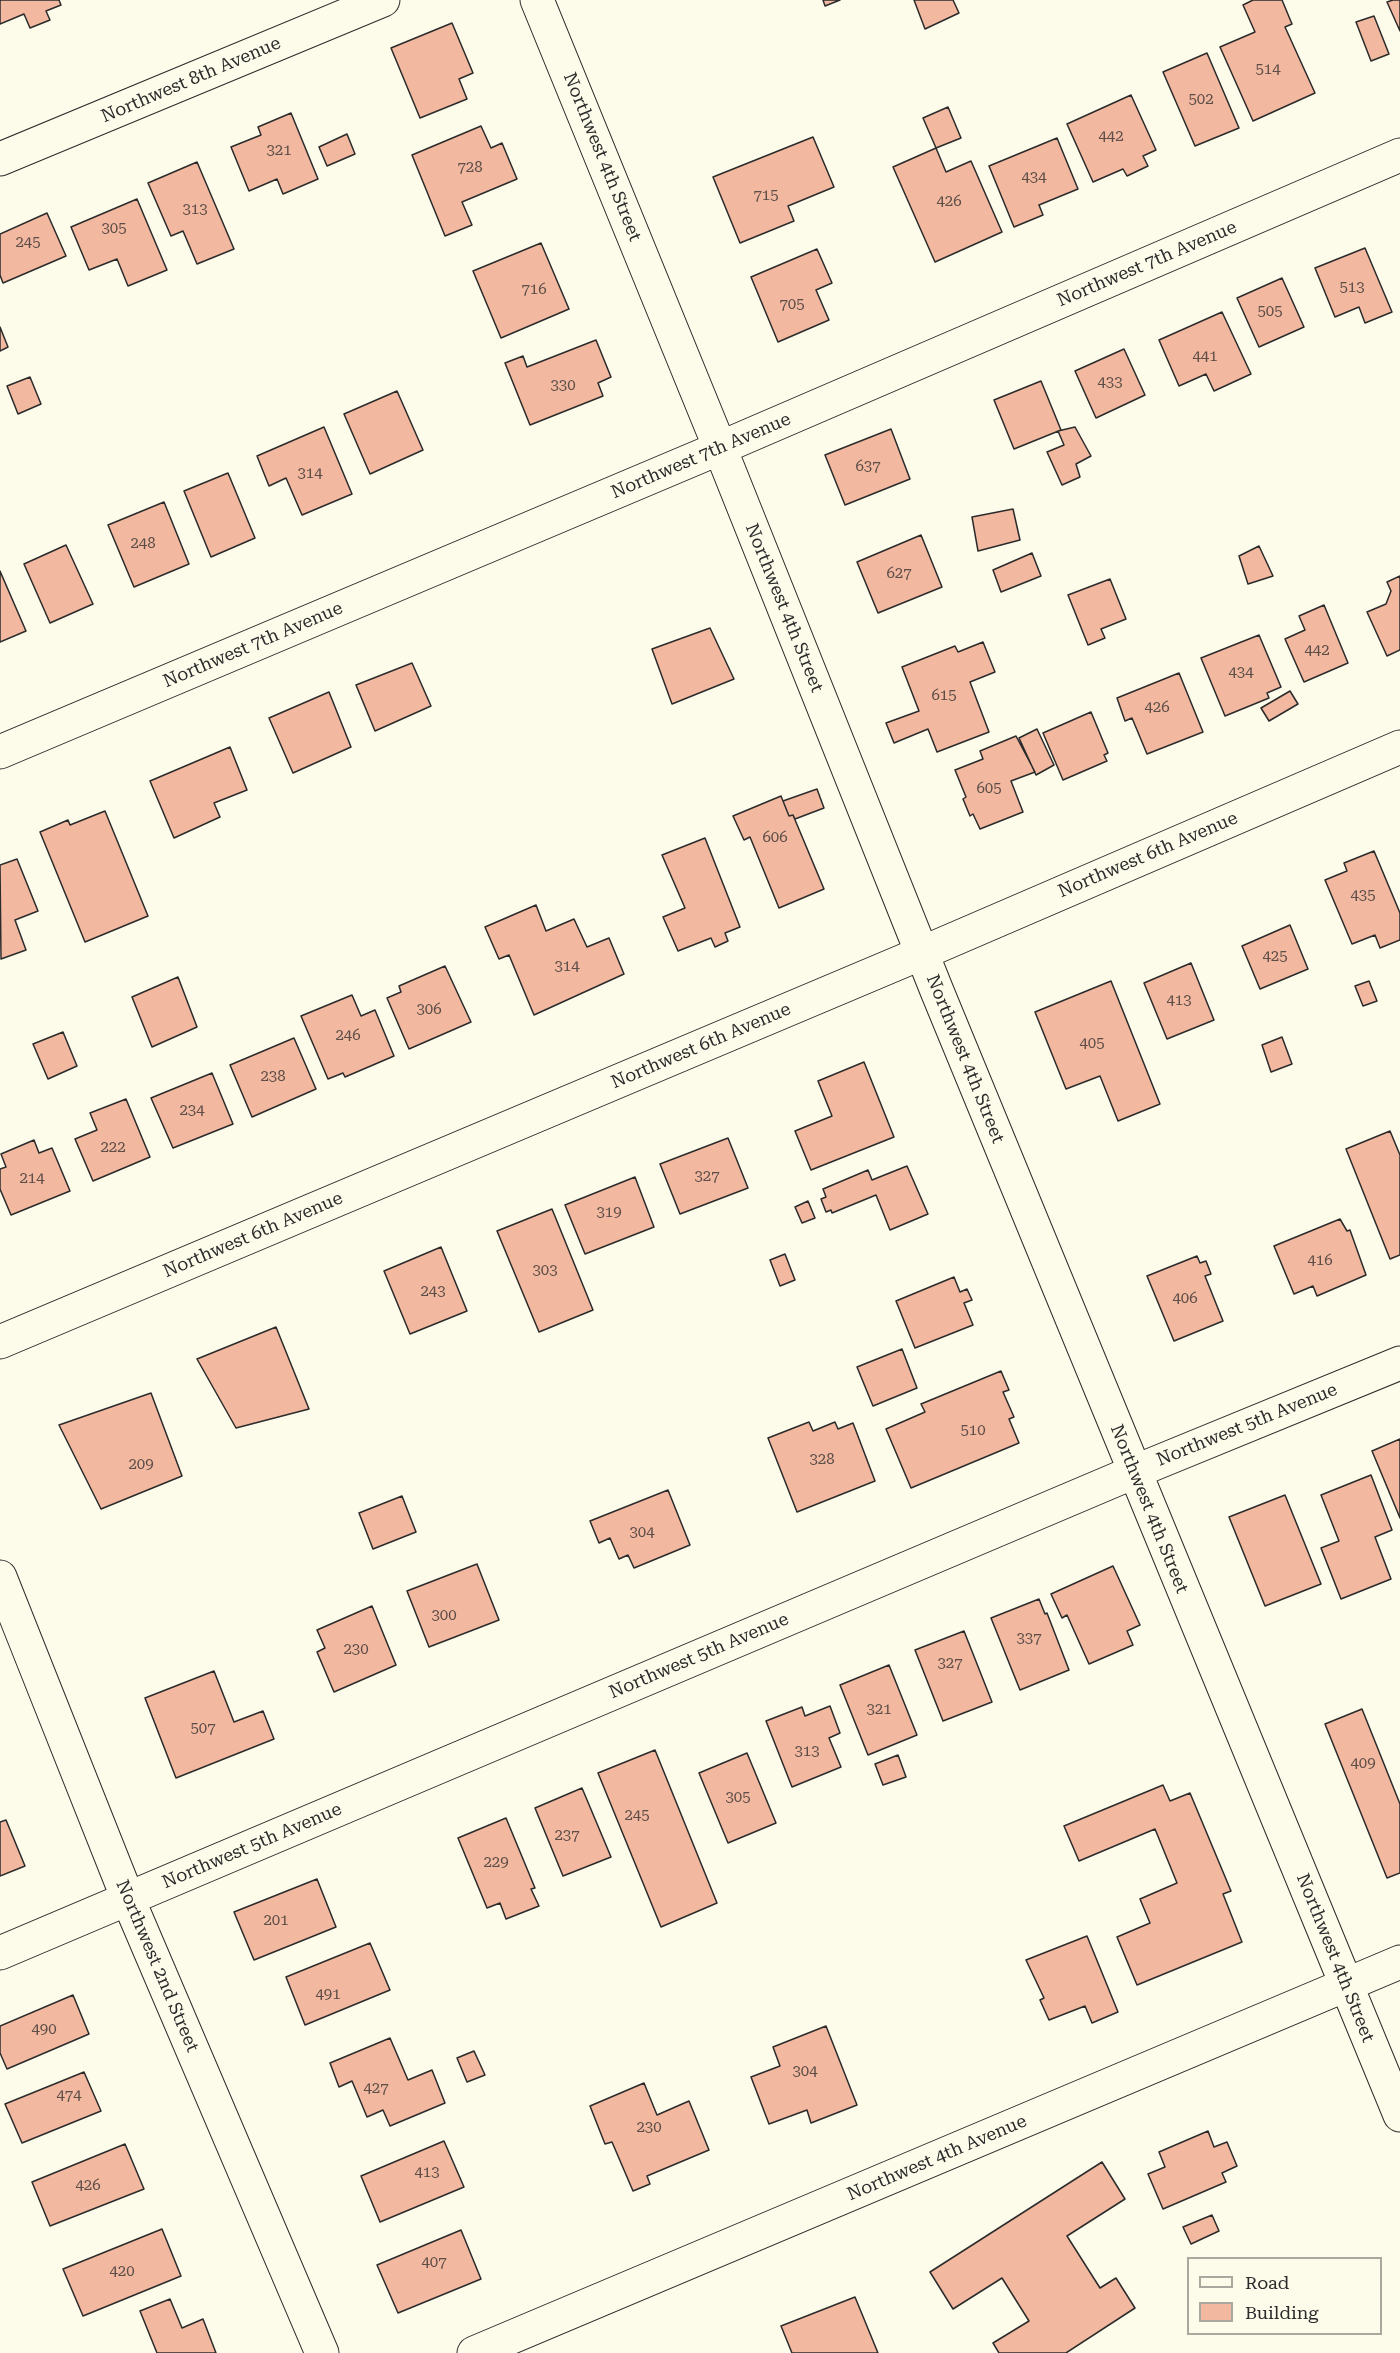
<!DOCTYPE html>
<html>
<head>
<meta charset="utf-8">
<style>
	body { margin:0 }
	#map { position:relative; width:1400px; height:2353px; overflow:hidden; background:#fdfbea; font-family:"Roboto Serif",serif }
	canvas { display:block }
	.legend { position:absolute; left:1187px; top:2257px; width:195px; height:78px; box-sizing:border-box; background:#fdfbea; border:2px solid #a9a89e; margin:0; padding:8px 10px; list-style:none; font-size:18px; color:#2b2b2b }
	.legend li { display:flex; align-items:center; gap:12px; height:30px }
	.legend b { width:30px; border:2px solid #a9a89e }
</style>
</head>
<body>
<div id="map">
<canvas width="1400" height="2353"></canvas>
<ul class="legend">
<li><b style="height:8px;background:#fdfbea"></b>Road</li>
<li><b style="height:16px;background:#f2b8a0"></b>Building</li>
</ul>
</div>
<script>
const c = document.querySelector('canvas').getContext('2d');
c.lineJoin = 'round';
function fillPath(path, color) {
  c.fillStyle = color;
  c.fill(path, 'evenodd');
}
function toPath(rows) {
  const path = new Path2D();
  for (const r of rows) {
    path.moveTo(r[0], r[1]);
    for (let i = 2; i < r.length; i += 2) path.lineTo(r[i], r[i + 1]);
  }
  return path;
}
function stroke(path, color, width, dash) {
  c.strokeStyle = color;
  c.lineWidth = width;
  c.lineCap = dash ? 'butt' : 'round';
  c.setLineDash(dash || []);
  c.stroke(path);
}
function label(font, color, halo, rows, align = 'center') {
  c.font = font + ' "Roboto Serif",serif';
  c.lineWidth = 4.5;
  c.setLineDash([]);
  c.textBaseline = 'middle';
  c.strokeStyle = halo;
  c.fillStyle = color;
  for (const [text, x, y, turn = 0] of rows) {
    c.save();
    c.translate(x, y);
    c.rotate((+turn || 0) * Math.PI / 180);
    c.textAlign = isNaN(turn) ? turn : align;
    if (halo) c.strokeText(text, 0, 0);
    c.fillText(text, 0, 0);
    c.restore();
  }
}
const building = toPath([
	[0,0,59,0,61,5,46,11,50,20,30,28,24,14,0,24,0,0],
	[823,0,840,0,825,6,823,0],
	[914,0,953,0,959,13,925,29,914,0],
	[1253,0,1282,0,1292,24,1285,27,1315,93,1253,121,1220,47,1255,32,1243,5,1253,0],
	[1393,0,1400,0,1400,31,1387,2,1393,0],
	[1374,16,1389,54,1371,61,1356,22,1374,16],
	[452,23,473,73,459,79,467,99,420,118,391,48,452,23],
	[1207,53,1239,128,1195,146,1163,72,1207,53],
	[1131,95,1156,150,1143,156,1148,166,1127,176,1123,169,1093,182,1067,124,1131,95],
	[948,107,961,138,936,148,923,118,948,107],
	[291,113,318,179,283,194,277,179,249,191,231,147,261,135,258,127,291,113],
	[481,126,491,148,502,143,517,179,462,202,472,225,445,236,412,155,481,126],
	[347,134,355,154,327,166,319,147,347,134],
	[813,137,834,187,788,206,794,221,740,243,713,177,813,137],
	[1057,138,1078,189,1039,205,1043,215,1014,227,989,166,1057,138],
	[936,148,946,172,971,161,1002,232,935,262,893,167,936,148],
	[197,162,234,249,197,264,183,231,171,236,148,183,197,162],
	[137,199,167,270,128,286,117,259,89,270,71,227,137,199],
	[47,213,66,256,3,283,0,275,0,234,47,213],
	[541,243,569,309,501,338,473,271,541,243],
	[1365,248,1392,312,1365,323,1359,307,1335,317,1315,268,1365,248],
	[817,249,832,283,816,290,829,320,778,342,751,277,817,249],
	[1282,278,1304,327,1259,347,1237,298,1282,278],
	[1222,312,1251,374,1214,391,1206,374,1179,386,1159,340,1222,312],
	[0,327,8,347,0,351,0,327],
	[596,340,611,377,598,383,603,396,530,425,505,363,523,356,527,367,596,340],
	[1124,349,1145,395,1096,418,1075,371,1124,349],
	[30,377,41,404,18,414,7,386,30,377],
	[1041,381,1061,430,1014,449,994,400,1041,381],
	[397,391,423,450,370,474,344,414,397,391],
	[324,427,352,494,302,515,286,478,269,486,257,456,324,427],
	[1075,427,1091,456,1076,464,1080,477,1062,485,1047,452,1064,445,1058,431,1075,427],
	[891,429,910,479,845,505,825,455,891,429],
	[228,473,255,538,211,557,184,491,228,473],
	[164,502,189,564,134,587,108,525,164,502],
	[1013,509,1020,540,978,551,972,517,1013,509],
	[921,535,942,587,878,613,857,562,921,535],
	[66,545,93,604,50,623,24,564,66,545],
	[1259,546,1273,576,1248,584,1239,556,1259,546],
	[1032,553,1041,576,1001,592,993,570,1032,553],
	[0,571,26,631,0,642,0,571],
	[1400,576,1400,650,1387,656,1367,612,1386,604,1391,591,1387,582,1400,576],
	[1110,579,1126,619,1101,629,1105,638,1088,645,1068,595,1110,579],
	[1324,605,1348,663,1304,682,1285,639,1305,630,1299,616,1324,605],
	[710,628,734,679,672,704,652,649,710,628],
	[1259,635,1281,687,1267,693,1269,698,1225,716,1201,658,1259,635],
	[983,642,995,672,970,682,989,732,937,752,928,729,894,743,886,723,919,711,902,667,955,646,958,652,983,642],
	[412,663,431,706,375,731,356,685,412,663],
	[1179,673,1203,732,1147,754,1132,718,1125,721,1117,698,1179,673],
	[1290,691,1298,704,1269,721,1261,708,1290,691],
	[329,692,351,747,293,773,269,718,329,692],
	[1091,712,1108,753,1104,755,1107,761,1063,780,1043,733,1091,712],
	[1037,729,1054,765,1036,775,1019,738,1037,729],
	[1016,736,1035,772,1011,781,1023,812,980,829,973,814,970,816,963,799,966,797,955,770,983,759,980,751,1016,736],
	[230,747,247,790,214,803,220,817,174,838,150,781,230,747],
	[817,789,824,808,795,819,793,815,789,816,783,801,817,789],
	[781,796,789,816,793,815,824,889,779,908,750,837,744,840,733,816,781,796],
	[105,811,148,916,85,942,40,832,68,820,70,825,105,811],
	[705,838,740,927,725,933,728,941,715,947,711,938,678,951,663,917,685,908,662,855,705,838],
	[1374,851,1400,913,1400,940,1380,948,1375,935,1352,944,1325,880,1347,871,1344,863,1374,851],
	[17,859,38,911,15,920,26,950,1,959,0,865,17,859],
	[536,905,546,931,574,919,587,947,609,938,624,974,534,1015,509,955,499,959,485,927,536,905],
	[1290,925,1308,969,1260,989,1242,946,1290,925],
	[1191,963,1214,1020,1167,1039,1144,983,1191,963],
	[445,966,471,1022,409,1049,387,998,401,992,399,986,445,966],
	[178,977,197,1027,152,1047,132,997,178,977],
	[1111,981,1160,1104,1118,1121,1100,1076,1066,1089,1035,1012,1111,981],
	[1369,981,1377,1001,1363,1006,1355,986,1369,981],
	[352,995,361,1016,375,1010,394,1056,345,1077,343,1073,328,1079,301,1016,352,995],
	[63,1032,77,1066,48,1079,33,1044,63,1032],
	[1282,1037,1292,1064,1271,1072,1262,1045,1282,1037],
	[294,1038,316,1089,252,1117,230,1065,294,1038],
	[864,1062,894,1137,811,1170,795,1131,832,1116,818,1081,864,1062],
	[212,1073,233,1124,173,1148,151,1098,212,1073],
	[126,1099,150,1157,93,1181,75,1139,97,1130,90,1113,126,1099],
	[1390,1131,1400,1155,1400,1255,1390,1259,1346,1149,1390,1131],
	[728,1138,748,1188,680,1214,660,1164,728,1138],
	[34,1140,39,1153,52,1148,70,1191,11,1215,0,1189,0,1169,6,1167,1,1154,34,1140],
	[907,1166,928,1214,890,1230,876,1195,832,1213,831,1210,826,1212,821,1199,826,1197,823,1189,868,1170,872,1180,907,1166],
	[635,1177,654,1227,585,1254,565,1205,635,1177],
	[808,1201,815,1218,802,1223,795,1207,808,1201],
	[552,1209,593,1310,539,1332,497,1231,552,1209],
	[1340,1219,1347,1231,1350,1230,1366,1275,1317,1296,1313,1286,1294,1294,1274,1246,1340,1219],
	[441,1247,467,1311,410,1334,384,1271,441,1247],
	[785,1254,795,1280,780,1286,770,1260,785,1254],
	[1197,1256,1200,1263,1206,1261,1211,1274,1205,1276,1223,1321,1174,1341,1147,1276,1197,1256],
	[954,1277,960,1292,967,1289,972,1300,964,1303,973,1325,915,1348,896,1301,954,1277],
	[276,1327,309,1409,236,1428,197,1359,276,1327],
	[902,1349,917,1388,873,1406,857,1367,902,1349],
	[1001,1371,1009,1390,1003,1392,1014,1417,1009,1419,1019,1443,911,1488,886,1429,925,1412,921,1404,1001,1371],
	[151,1393,182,1476,101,1509,59,1425,151,1393],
	[809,1422,813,1431,835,1422,838,1429,853,1423,875,1481,797,1512,768,1438,809,1422],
	[1400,1439,1400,1518,1372,1451,1400,1439],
	[1371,1475,1392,1530,1375,1537,1391,1579,1341,1599,1321,1548,1339,1541,1321,1495,1371,1475],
	[668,1490,690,1545,634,1568,628,1555,619,1559,610,1538,599,1543,590,1521,668,1490],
	[1285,1495,1321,1584,1265,1606,1229,1517,1285,1495],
	[402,1496,416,1532,373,1549,359,1513,402,1496],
	[477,1564,499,1620,429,1647,407,1591,477,1564],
	[1113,1566,1140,1625,1127,1631,1133,1645,1089,1664,1067,1615,1062,1618,1051,1594,1113,1566],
	[1039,1599,1045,1614,1047,1613,1069,1670,1020,1690,991,1618,1039,1599],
	[372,1606,396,1665,334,1692,317,1652,325,1648,317,1630,372,1606],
	[964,1631,992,1702,943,1721,915,1650,964,1631],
	[889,1665,917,1735,868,1755,840,1685,889,1665],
	[214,1671,234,1722,263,1711,274,1739,176,1778,145,1698,214,1671],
	[830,1706,840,1733,829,1738,841,1767,792,1787,766,1721,802,1707,805,1716,830,1706],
	[1362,1709,1400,1804,1400,1873,1387,1878,1325,1724,1362,1709],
	[655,1750,717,1903,661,1927,598,1773,655,1750],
	[747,1753,776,1823,728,1843,699,1773,747,1753],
	[898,1755,906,1777,883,1785,875,1764,898,1755],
	[1163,1785,1170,1801,1190,1793,1231,1891,1223,1894,1242,1942,1137,1985,1117,1937,1150,1923,1140,1899,1177,1883,1155,1829,1079,1861,1064,1826,1163,1785],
	[582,1788,611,1857,563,1876,535,1808,582,1788],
	[506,1818,535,1888,531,1889,539,1906,506,1919,500,1903,487,1908,458,1838,506,1818],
	[6,1820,25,1866,0,1876,0,1822,6,1820],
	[317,1879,336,1927,254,1960,234,1912,317,1879],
	[1087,1936,1118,2012,1092,2023,1085,2006,1049,2020,1040,2000,1044,1998,1026,1960,1087,1936],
	[370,1943,390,1990,305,2025,286,1977,370,1943],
	[73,1995,89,2034,7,2069,0,2053,0,2026,73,1995],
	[826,2026,857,2105,811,2123,807,2110,769,2124,751,2077,780,2066,773,2047,826,2026],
	[390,2038,408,2080,432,2070,445,2103,390,2126,383,2110,367,2117,352,2081,339,2087,330,2063,390,2038],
	[474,2051,485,2075,467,2082,457,2058,474,2051],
	[84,2072,101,2111,22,2143,5,2104,84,2072],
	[644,2083,657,2115,689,2101,709,2150,647,2176,650,2184,633,2191,612,2142,605,2144,590,2106,644,2083],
	[1208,2131,1214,2147,1227,2142,1237,2166,1222,2173,1226,2182,1163,2209,1148,2174,1165,2167,1159,2152,1208,2131],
	[444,2141,464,2187,380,2222,361,2176,444,2141],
	[125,2144,144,2189,50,2226,32,2182,125,2144],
	[1102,2162,1125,2199,1067,2236,1100,2288,1116,2278,1135,2308,1066,2353,999,2353,993,2343,1029,2321,1002,2278,953,2309,930,2272,1102,2162],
	[1212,2215,1219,2231,1191,2244,1183,2227,1212,2215],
	[162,2229,181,2276,83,2316,63,2269,162,2229],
	[461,2230,481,2279,398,2313,377,2265,461,2230],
	[855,2297,878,2353,792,2353,781,2326,855,2297],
	[170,2299,182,2328,203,2319,216,2353,157,2353,140,2311,170,2299]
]);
fillPath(building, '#f2b8a0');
stroke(building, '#2b2b2b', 1.5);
const minor = toPath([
	[537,0,720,448,937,991,1400,2115],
	[0,159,383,0],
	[0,752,720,448,1400,155],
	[0,1577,128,1899,322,2353],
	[0,1953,1134,1472,1400,1363],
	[474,2353,1400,1962]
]);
const tertiary = toPath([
	[0,1342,922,953,1400,747]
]);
stroke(minor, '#2b2b2b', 35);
stroke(tertiary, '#2b2b2b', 35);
stroke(minor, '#fdfbea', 33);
stroke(tertiary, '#fdfbea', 33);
label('15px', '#5d4e48', null, [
	["514",1268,70],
	["502",1201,100],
	["442",1111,137],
	["321",279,151],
	["728",470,168],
	["434",1034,178],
	["715",766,196],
	["426",949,202],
	["313",195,210],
	["305",114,229],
	["245",28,243],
	["513",1352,288],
	["716",534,290],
	["705",792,305],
	["505",1270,312],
	["441",1205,357],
	["433",1110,383],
	["330",563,386],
	["637",868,467],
	["314",310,474],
	["248",143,544],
	["627",899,574],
	["442",1317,651],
	["434",1241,673],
	["615",944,696],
	["426",1157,708],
	["605",989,789],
	["606",775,838],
	["435",1363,896],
	["425",1275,957],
	["314",567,967],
	["413",1179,1001],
	["306",429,1010],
	["246",348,1036],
	["405",1092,1044],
	["238",273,1077],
	["234",192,1111],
	["222",113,1148],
	["327",707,1177],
	["214",32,1179],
	["319",609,1213],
	["416",1320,1261],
	["303",545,1271],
	["243",433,1292],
	["406",1185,1299],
	["510",973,1431],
	["328",822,1460],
	["209",141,1465],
	["304",642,1533],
	["300",444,1616],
	["337",1029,1639],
	["230",356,1650],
	["327",950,1664],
	["321",879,1710],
	["507",203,1729],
	["313",807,1752],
	["409",1363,1764],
	["305",738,1798],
	["245",637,1816],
	["237",567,1836],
	["229",496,1863],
	["201",276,1921],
	["491",328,1995],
	["490",44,2030],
	["304",805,2072],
	["427",376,2089],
	["474",69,2096],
	["230",649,2128],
	["413",427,2173],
	["426",88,2186],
	["407",434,2263],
	["420",122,2272]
]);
label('18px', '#2b2b2b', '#fdfbea', [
	["Northwest 8th Avenue",191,80,-23],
	["Northwest 4th Street",602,157,68],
	["Northwest 7th Avenue",1147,264,-23],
	["Northwest 7th Avenue",701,456,-23],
	["Northwest 4th Street",784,608,68],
	["Northwest 7th Avenue",253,645,-23],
	["Northwest 6th Avenue",1148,855,-23],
	["Northwest 6th Avenue",701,1046,-23],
	["Northwest 4th Street",965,1059,68],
	["Northwest 6th Avenue",253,1235,-23],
	["Northwest 5th Avenue",1247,1425,-22],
	["Northwest 4th Street",1149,1509,68],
	["Northwest 5th Avenue",699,1656,-23],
	["Northwest 5th Avenue",252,1846,-23],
	["Northwest 4th Street",1335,1958,68],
	["Northwest 2nd Street",157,1966,67],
	["Northwest 4th Avenue",937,2158,-23]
]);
</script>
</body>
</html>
